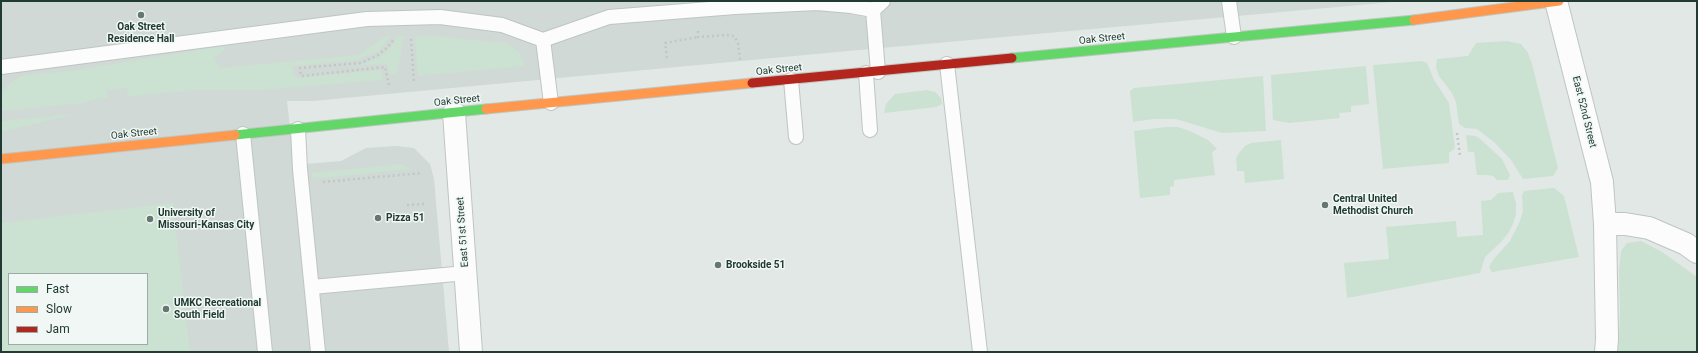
<!DOCTYPE html>
<html>
<head>
<meta charset="utf-8">
<style>
	body { margin:0 }
	#map { position:relative; width:1698px; height:353px; overflow:hidden; background:#e2e8e5; font-family:Roboto,sans-serif }
	canvas { display:block }
	.frame { position:absolute; inset:0; border:2px solid #213a33; pointer-events:none }
	.legend { position:absolute; left:8px; top:273px; width:140px; height:72px; box-sizing:border-box; background:#f0f7f4; border:1px solid #9daba7; margin:0; padding:5px 7px; list-style:none; font-size:12px; color:#213a33 }
	.legend li { display:flex; align-items:center; gap:8px; height:20px }
	.legend b { width:20px; border:1px solid #9daba7 }
</style>
</head>
<body>
<div id="map">
<canvas width="1698" height="353"></canvas>
<div class="frame"></div>
<ul class="legend">
<li><b style="height:5px;background:#63d668"></b>Fast</li>
<li><b style="height:5px;background:#ff974d"></b>Slow</li>
<li><b style="height:5px;background:#b3261e"></b>Jam</li>
</ul>
</div>
<script>
const c = document.querySelector('canvas').getContext('2d');
c.lineJoin = 'round';
function fillPath(path, color) {
  c.fillStyle = color;
  c.fill(path, 'evenodd');
}
function toPath(rows) {
  const path = new Path2D();
  for (const r of rows) {
    path.moveTo(r[0], r[1]);
    for (let i = 2; i < r.length; i += 2) path.lineTo(r[i], r[i + 1]);
  }
  return path;
}
function stroke(path, color, width, dash) {
  c.strokeStyle = color;
  c.lineWidth = width;
  c.lineCap = dash ? 'butt' : 'round';
  c.setLineDash(dash || []);
  c.stroke(path);
}
function label(font, color, halo, rows, align = 'center') {
  c.font = font + ' Roboto,sans-serif';
  c.lineWidth = 3;
  c.setLineDash([]);
  c.textBaseline = 'middle';
  c.strokeStyle = halo;
  c.fillStyle = color;
  for (const [text, x, y, turn = 0] of rows) {
    c.save();
    c.translate(x, y);
    c.rotate((+turn || 0) * Math.PI / 180);
    c.textAlign = isNaN(turn) ? turn : align;
    if (halo) c.strokeText(text, 0, 0);
    c.fillText(text, 0, 0);
    c.restore();
  }
}
fillPath(toPath([
	[1,1,1404,1,848,51,313,101,287,101,294,165,341,161,366,148,396,146,414,148,430,164,434,179,449,352,1,352],
	[9,274,147,274,147,344,9,344]
]), '#d0d9d5');
fillPath(toPath([
	[386,36,391,36,384,45,378,51,364,57,356,60,293,66,295,78,381,70,383,80,263,90,196,90,128,96,127,88,107,90,107,98,93,100,84,103,1,111,1,91,17,78,27,75,77,70,223,46,225,47,225,50,214,58,221,68,358,55],
	[398,36,404,36,397,74,390,74,386,63,356,66,378,58,389,49],
	[415,36,436,36,503,43,510,45,520,53,525,66,418,76],
	[1507,41,1521,44,1528,53,1532,64,1558,168,1553,176,1523,179,1511,160,1494,142,1477,129,1465,128,1459,124,1456,102,1452,93,1439,76,1436,67,1437,59,1468,56,1476,43],
	[1422,61,1427,63,1434,80,1449,103,1455,148,1449,153,1449,163,1383,169,1373,65],
	[1366,66,1369,104,1351,106,1351,112,1339,113,1340,118,1289,123,1273,120,1271,75],
	[1263,76,1266,131,1222,133,1176,119,1153,119,1133,122,1130,91,1134,88],
	[927,90,935,92,941,98,942,104,936,107,884,113,886,104,895,94],
	[75,114,5,131,1,131,1,121],
	[1167,127,1178,127,1190,131,1208,140,1217,149,1212,152,1215,175,1174,180,1174,186,1170,187,1170,195,1140,198,1134,131],
	[1466,135,1475,136,1479,138,1502,159,1510,175,1508,180,1497,180,1493,176,1488,175,1477,175,1474,152,1468,152],
	[1281,140,1284,179,1245,183,1244,171,1237,171,1236,158,1240,152,1245,146,1251,143],
	[403,164,411,169,312,179,312,173],
	[1554,188,1564,196,1579,257,1492,272,1489,267,1493,260,1510,241,1520,221,1523,211,1522,196,1524,191],
	[1513,192,1516,204,1516,214,1513,224,1509,232,1502,241,1485,257,1480,273,1347,298,1344,263,1389,259,1386,227,1456,221,1457,237,1483,235,1481,201,1491,200,1498,193],
	[173,203,190,352,1,352,1,223],
	[9,274,147,274,147,344,9,344],
	[1641,241,1662,252,1697,277,1697,352,1618,352,1620,316,1619,271,1621,251,1627,243]
]), '#cbe1d2');
const lane = toPath([
	[1229,1,1234,37],
	[873,10,883,1],
	[543,40,609,17,735,7,817,3,851,6,873,10,878,72],
	[947,64,980,352],
	[1,67,367,19,440,17,502,25,543,40,551,103],
	[866,73,870,130],
	[791,80,796,137],
	[298,129,300,169,318,352],
	[243,134,265,352],
	[312,287,466,273]
]);
const street = toPath([
	[1556,1,1602,182,1605,224,1607,339,1606,352],
	[454,113,471,352],
	[1605,224,1625,224,1649,228,1686,244,1697,252]
]);
const fast = toPath([
	[1012,58,1414,20],
	[235,135,486,109]
]);
const slow = toPath([
	[1414,20,1559,1],
	[486,109,752,83],
	[1,159,235,135]
]);
const jam = toPath([
	[752,83,1012,58]
]);
stroke(lane, '#bfc5c2', 16);
stroke(street, '#bfc5c2', 24);
stroke(fast, '#bec6c2', 11);
stroke(slow, '#bec6c2', 11);
stroke(jam, '#bec6c2', 11);
stroke(toPath([
	[698,31,698,37,727,35,734,36,738,43,740,60],
	[411,39,414,83],
	[667,58,665,43,698,37],
	[389,85,385,67,301,76,300,68,361,63,378,55,388,47,394,39],
	[1457,133,1460,156],
	[323,182,422,173],
	[407,205,424,204]
]), '#c0c8c4', 2.5, [2, 3]);
stroke(lane, '#fbfcfb', 14);
stroke(street, '#fbfcfb', 22);
stroke(fast, '#63d668', 9);
stroke(slow, '#ff974d', 9);
stroke(jam, '#b3261e', 9);
for (const [x, y, r, color] of [
	[141,15,4,"#657771"],
	[1325,205,4,"#657771"],
	[378,218,4,"#657771"],
	[150,219,4,"#657771"],
	[718,265,4,"#657771"],
	[166,309,4,"#657771"]
]) {
  const dot = new Path2D();
  dot.arc(x, y, r, 0, 2 * Math.PI);
  c.fillStyle = color;
  c.fill(dot);
  stroke(dot, '#f0f7f4', 1.5);
}
label('bold 10px', '#213a33', '#f0f7f4', [
	["Oak Street",141,27,"center"],
	["Residence Hall",141,39,"center"],
	["Central United",1333,199],
	["Methodist Church",1333,211],
	["University of",158,213],
	["Missouri-Kansas City",158,225],
	["Pizza 51",386,218],
	["Brookside 51",726,265],
	["UMKC Recreational",174,303],
	["South Field",174,315]
], 'left');
label('10px', '#213a33', '#f0f7f4', [
	["Oak Street",1102,39,-6],
	["Oak Street",779,70,-6],
	["Oak Street",457,101,-6],
	["East 52nd Street",1584,112,76],
	["Oak Street",134,134,-6],
	["East 51st Street",463,232,-94]
]);
</script>
</body>
</html>
